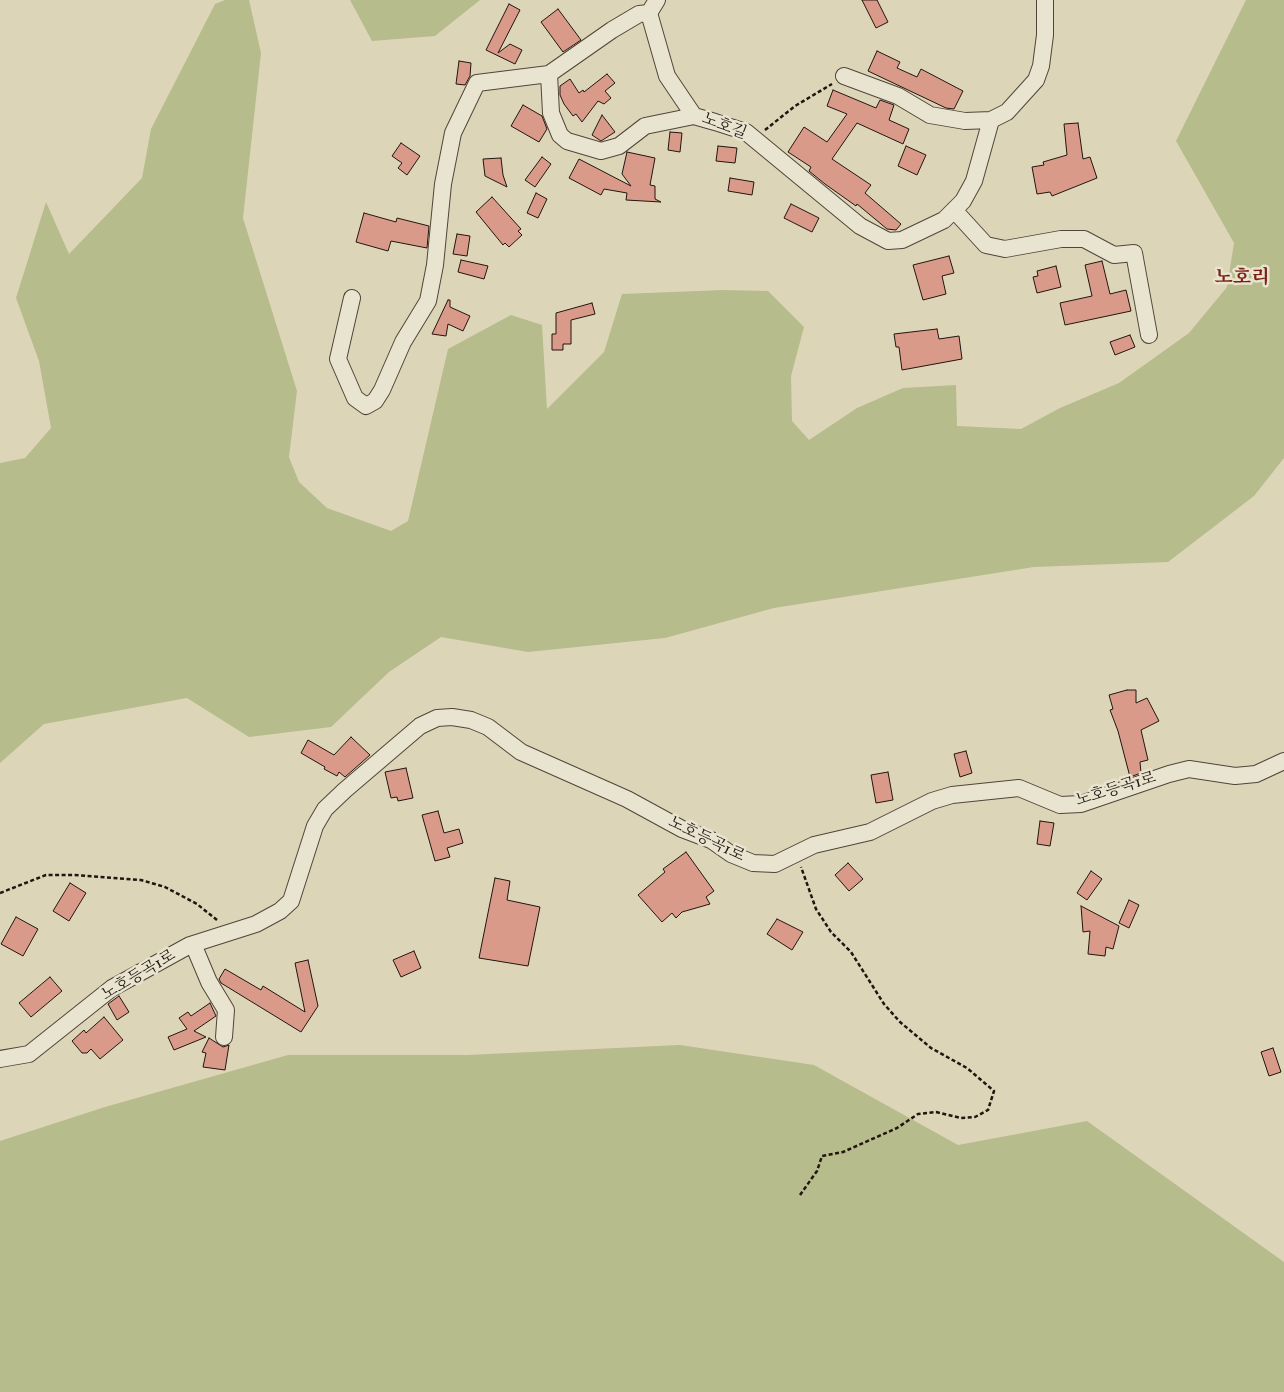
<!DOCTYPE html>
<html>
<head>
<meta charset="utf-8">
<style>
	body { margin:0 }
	canvas { display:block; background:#ddd5b7 }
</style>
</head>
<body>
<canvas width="1284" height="1392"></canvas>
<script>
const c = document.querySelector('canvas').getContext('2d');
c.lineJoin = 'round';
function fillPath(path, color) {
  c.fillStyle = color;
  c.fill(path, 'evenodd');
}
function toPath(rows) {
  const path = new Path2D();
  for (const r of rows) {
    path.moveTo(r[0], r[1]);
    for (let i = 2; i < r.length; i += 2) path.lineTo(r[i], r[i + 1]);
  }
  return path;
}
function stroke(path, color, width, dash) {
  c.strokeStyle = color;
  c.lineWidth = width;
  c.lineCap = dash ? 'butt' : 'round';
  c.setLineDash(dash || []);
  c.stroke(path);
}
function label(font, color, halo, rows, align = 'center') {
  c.font = font + ' "IM FELL Double Pica","Noto Serif KR",serif';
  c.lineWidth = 5;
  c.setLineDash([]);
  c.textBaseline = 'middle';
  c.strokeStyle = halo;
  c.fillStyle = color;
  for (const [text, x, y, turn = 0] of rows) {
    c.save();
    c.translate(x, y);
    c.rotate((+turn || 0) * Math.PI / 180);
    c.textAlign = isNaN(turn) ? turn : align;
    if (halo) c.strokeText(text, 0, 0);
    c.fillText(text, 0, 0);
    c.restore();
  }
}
fillPath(toPath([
	[225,0,249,0,261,53,243,218,297,391,289,457,299,482,327,508,391,531,408,521,448,349,511,315,542,325,547,409,604,352,622,294,723,290,768,291,804,327,791,376,792,421,809,440,857,408,903,388,956,385,957,426,1021,429,1060,408,1119,383,1189,333,1227,287,1234,243,1176,141,1246,0,1284,0,1284,458,1254,496,1168,562,1034,567,774,608,665,638,528,652,441,637,389,672,331,727,249,737,187,698,44,724,0,763,0,463,25,458,51,428,39,361,16,298,46,202,69,254,142,178,151,129,215,4],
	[350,0,480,0,435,36,372,41],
	[680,1045,814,1065,958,1145,1087,1121,1284,1262,1284,1392,0,1392,0,1141,105,1107,288,1055,467,1055]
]), '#b6bc8b');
const building = toPath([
	[862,0,877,0,888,22,876,28,862,0],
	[509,4,520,10,498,53,510,44,522,50,515,64,486,50,509,4],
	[558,9,581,40,563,52,541,22,558,9],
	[877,51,900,62,897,68,917,77,921,69,963,91,954,109,946,108,868,71,877,51],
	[459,61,471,63,470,76,465,85,456,84,459,61],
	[607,74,615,83,605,91,611,98,604,104,598,101,582,122,576,114,573,116,564,104,560,95,560,86,570,79,579,93,583,90,584,92,607,74],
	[833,90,876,108,880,100,894,105,889,120,909,129,903,144,857,123,832,159,871,185,865,193,901,224,896,230,887,229,857,204,856,206,825,184,809,171,811,167,788,152,804,127,827,142,847,114,827,106,833,90],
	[523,105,542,116,547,129,539,142,511,126,523,105],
	[602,115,615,132,601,141,592,135,602,115],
	[1078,123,1083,159,1090,157,1097,178,1052,196,1050,192,1037,194,1032,167,1044,165,1043,162,1067,155,1064,124,1078,123],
	[670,132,682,133,680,152,668,150,670,132],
	[401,143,420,156,407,175,398,168,402,163,392,156,401,143],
	[718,146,737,148,735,163,716,161,718,146],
	[906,146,926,155,917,175,898,166,906,146],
	[627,152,655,158,650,185,655,186,655,199,661,202,626,200,627,193,604,189,601,195,569,178,579,159,631,186,622,174,627,152],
	[542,157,551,164,535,187,525,180,542,157],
	[501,158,503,175,507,187,485,176,483,159,501,158],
	[730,178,754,182,752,195,728,191,730,178],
	[536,193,547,199,538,218,527,213,536,193],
	[492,197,521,229,518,231,522,235,509,247,505,243,503,245,476,212,492,197],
	[791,204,819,218,812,232,784,218,791,204],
	[364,213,396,222,397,218,429,226,427,248,391,241,388,251,356,242,364,213],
	[457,234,470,236,467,256,453,254,457,234],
	[949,256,954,273,942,276,946,294,923,300,913,265,949,256],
	[461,260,488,266,484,279,458,272,461,260],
	[1102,261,1110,294,1126,290,1131,311,1065,325,1060,303,1092,296,1085,265,1102,261],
	[1056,266,1061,287,1037,293,1033,277,1038,276,1037,271,1056,266],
	[448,300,450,300,450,307,470,316,463,331,448,324,446,336,432,334,448,300],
	[592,303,595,314,571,320,571,344,563,344,563,350,552,350,552,334,556,334,556,313,592,303],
	[937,329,939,339,959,336,962,359,902,370,899,347,896,347,894,334,937,329],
	[1130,335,1135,347,1115,355,1110,342,1130,335],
	[1127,690,1136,690,1136,703,1147,698,1159,721,1141,730,1148,760,1140,762,1141,773,1130,777,1118,731,1110,710,1113,709,1109,695,1127,690],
	[351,737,370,755,345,777,339,772,337,776,324,769,325,767,301,753,308,740,334,755,351,737],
	[966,751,972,773,960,777,954,754,966,751],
	[406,768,413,798,398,801,397,797,391,798,385,772,406,768],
	[888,772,893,800,876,803,871,775,888,772],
	[438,811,444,833,459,829,463,843,447,848,450,857,435,861,422,815,438,811],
	[1040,821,1054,823,1050,846,1037,844,1040,821],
	[686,852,714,891,706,897,710,904,682,912,676,918,672,913,662,922,638,895,665,872,663,869,686,852],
	[848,863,863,879,849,891,835,875,848,863],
	[1091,871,1102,879,1087,900,1077,893,1091,871],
	[495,878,510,881,507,900,540,907,528,966,479,958,495,878],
	[70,883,86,893,69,921,53,911,70,883],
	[1129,900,1139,905,1129,928,1119,923,1129,900],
	[1081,906,1119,926,1113,949,1106,947,1105,956,1088,954,1090,931,1083,932,1081,906],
	[16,917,38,929,23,956,1,944,16,917],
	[777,919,803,932,792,950,767,934,777,919],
	[414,951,421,968,401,977,393,960,414,951],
	[308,960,318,1006,301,1032,221,983,219,979,225,969,261,990,263,986,305,1012,295,963,308,960],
	[50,977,62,991,31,1017,19,1003,50,977],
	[119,996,129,1012,117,1020,108,1004,119,996],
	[210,1003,216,1016,194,1031,206,1037,174,1050,168,1037,187,1029,179,1018,188,1012,191,1016,210,1003],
	[104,1017,123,1040,100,1059,91,1049,87,1053,82,1053,72,1041,84,1030,86,1033,104,1017],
	[209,1038,223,1047,229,1045,225,1070,203,1067,206,1053,202,1052,209,1038],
	[1273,1048,1281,1072,1269,1076,1261,1052,1273,1048]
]);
fillPath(building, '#da9a8a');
stroke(building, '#221510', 1);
const street = toPath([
	[649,13,639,14,612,30,549,74,551,113,560,135,567,141,601,151,619,146,645,126,694,116,715,122,746,132,860,226,888,241,902,240,944,220,963,201,974,181,991,120,1007,112,1036,80,1041,66,1045,35,1045,0],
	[649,13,667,76,694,116],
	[649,13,657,0],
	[844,76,898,96,930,115,965,121,991,120],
	[954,210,986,245,1005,249,1061,239,1084,239,1114,255,1134,253,1149,335],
	[352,298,338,359,355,398,366,406,375,401,382,390,403,342,428,301,435,265,443,184,453,133,477,83,549,74],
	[193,944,209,982,226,1010,224,1037],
	[0,1059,29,1054,112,988,190,945,256,924,280,911,291,901,315,826,325,809,345,790,420,726,437,718,452,717,471,720,488,727,521,752,627,799,682,829,711,840,731,854,753,863,775,864,814,845,870,832,932,801,952,795,1019,788,1060,805,1081,804,1169,774,1189,769,1235,776,1256,774,1284,761]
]);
stroke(street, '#51453a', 18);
stroke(toPath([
	[765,130,795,106,832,84],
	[0,893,46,875,74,875,141,880,165,887,197,904,217,920],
	[800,1195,817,1171,822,1156,843,1152,897,1128,918,1114,936,1112,961,1118,975,1117,988,1110,994,1091,967,1068,931,1048,900,1022,884,1004,851,952,831,932,816,909,801,867]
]), '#221510', 2.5, [4, 2.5]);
stroke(street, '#e9e4d0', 16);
label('16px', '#221510', '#e9e4d0', [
	["노호길",724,127,21],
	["노호등곡1로",1116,790,-17],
	["노호등곡1로",706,840,26],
	["노호등곡1로",139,976,-31]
]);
label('bold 19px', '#7a1f14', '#e9e4d0', [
	["노호리",1242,279]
]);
</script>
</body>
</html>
